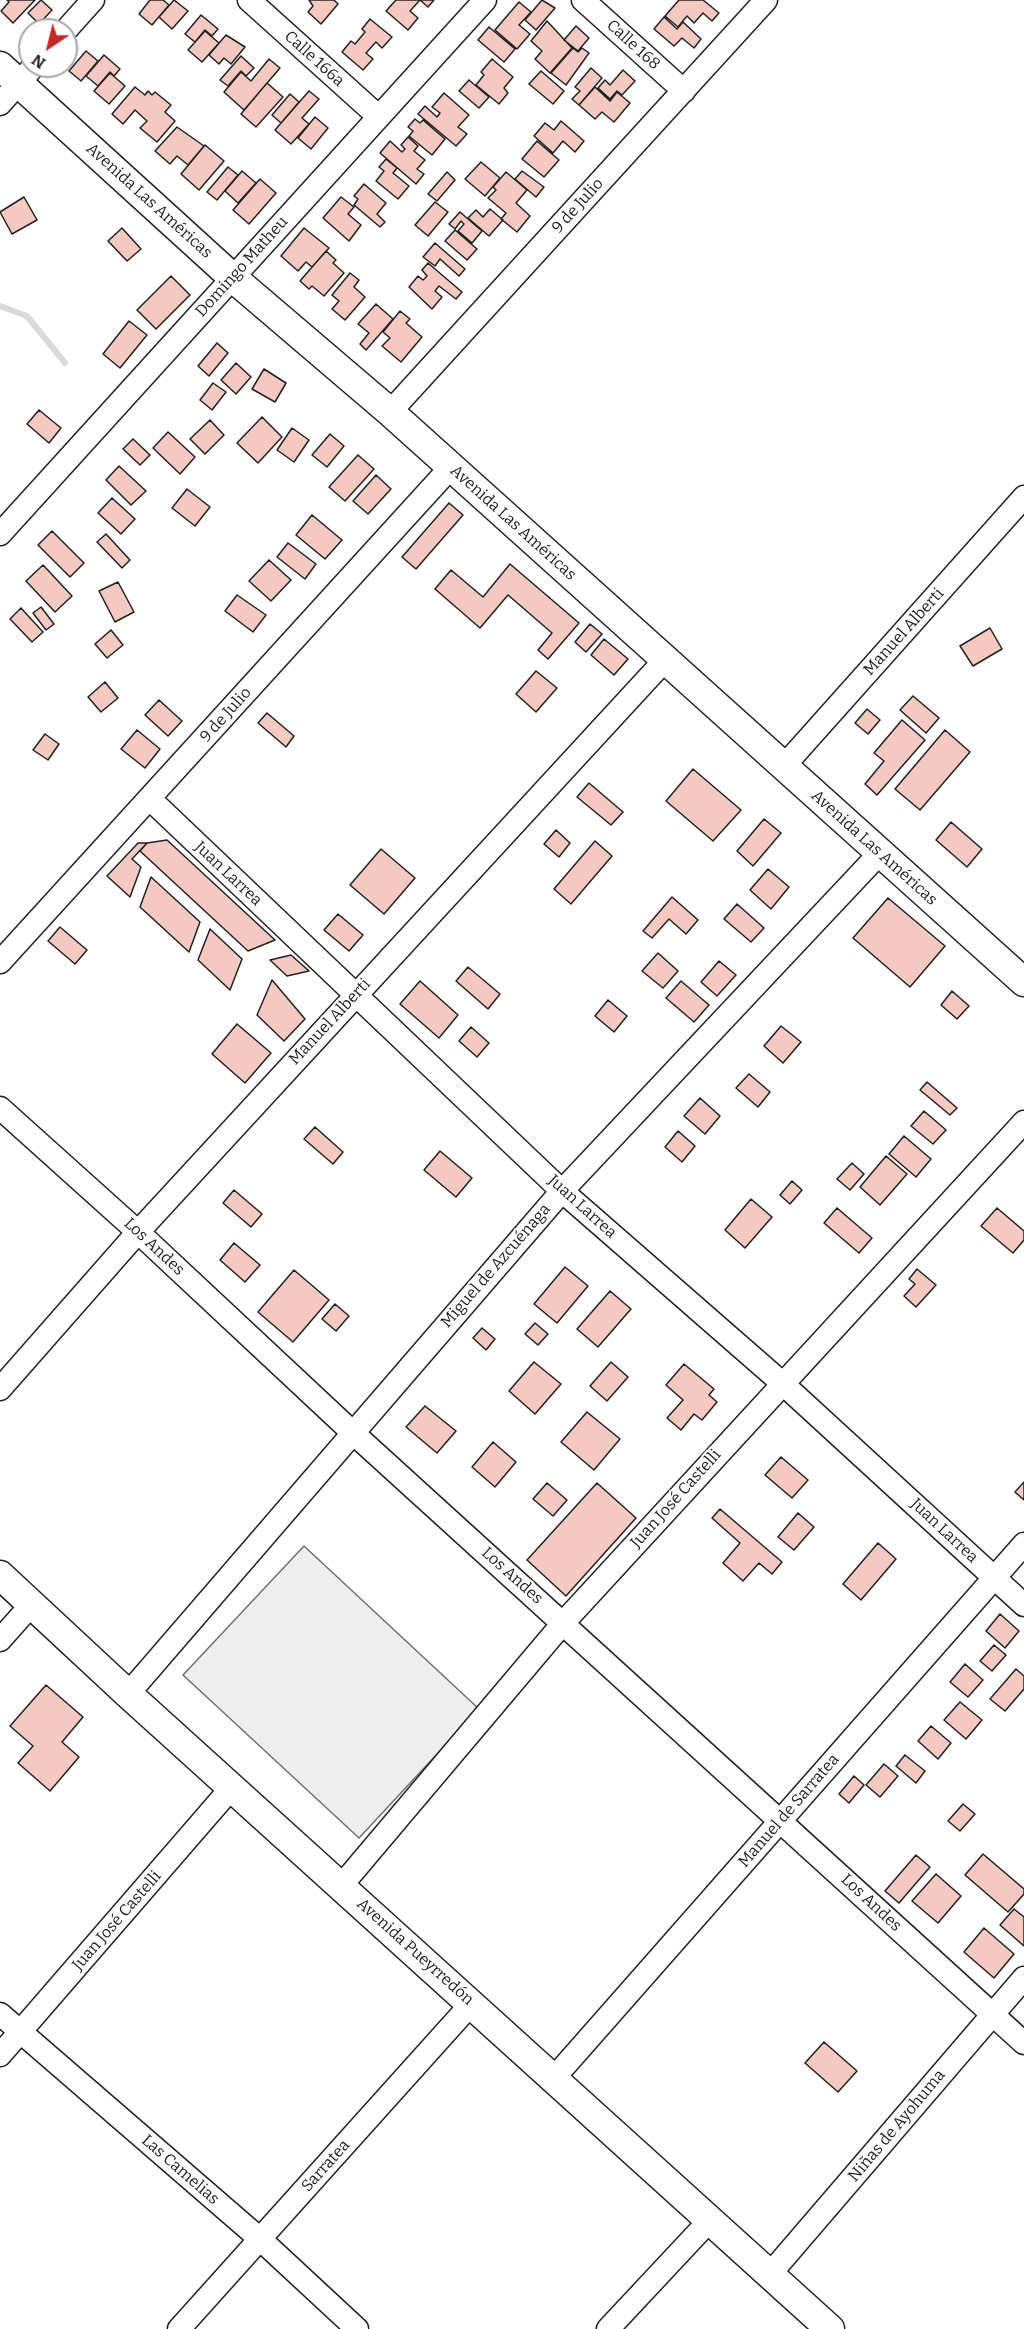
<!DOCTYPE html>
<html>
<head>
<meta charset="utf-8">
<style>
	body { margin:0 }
	#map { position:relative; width:1024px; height:2329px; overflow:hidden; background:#fff; font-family:Bitter,serif }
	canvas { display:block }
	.north { position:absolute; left:18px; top:18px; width:60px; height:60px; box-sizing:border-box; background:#fff; border:2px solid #a7a7a7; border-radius:50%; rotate:215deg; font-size:16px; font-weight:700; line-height:24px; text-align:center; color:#222 }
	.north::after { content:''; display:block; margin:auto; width:21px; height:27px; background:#c62828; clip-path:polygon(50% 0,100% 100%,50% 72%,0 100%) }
</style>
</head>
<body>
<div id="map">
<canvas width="1024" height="2329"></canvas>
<div class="north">N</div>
</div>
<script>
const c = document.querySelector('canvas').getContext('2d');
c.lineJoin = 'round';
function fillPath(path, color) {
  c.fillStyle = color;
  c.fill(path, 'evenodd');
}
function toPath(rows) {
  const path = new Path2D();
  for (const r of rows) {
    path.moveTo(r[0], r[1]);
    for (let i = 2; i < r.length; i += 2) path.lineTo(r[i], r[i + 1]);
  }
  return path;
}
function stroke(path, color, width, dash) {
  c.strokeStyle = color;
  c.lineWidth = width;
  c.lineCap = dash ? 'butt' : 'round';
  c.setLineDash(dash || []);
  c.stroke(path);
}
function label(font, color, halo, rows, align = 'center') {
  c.font = font + ' Bitter,serif';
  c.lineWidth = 4.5;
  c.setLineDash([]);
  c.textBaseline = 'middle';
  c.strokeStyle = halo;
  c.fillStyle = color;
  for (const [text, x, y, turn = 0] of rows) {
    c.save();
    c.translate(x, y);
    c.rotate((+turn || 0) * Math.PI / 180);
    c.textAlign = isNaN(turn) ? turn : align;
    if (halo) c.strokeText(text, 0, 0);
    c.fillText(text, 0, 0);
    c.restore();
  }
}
const green = toPath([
	[304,1546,479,1709,359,1838,183,1675,304,1546]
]);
fillPath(green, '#eee');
stroke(green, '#6f6f6f', 1.5);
stroke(toPath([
	[0,306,27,316,65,363]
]), '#d9d9d9', 6);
const building = toPath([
	[7,0,35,0,13,23,1,11,9,2,7,0],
	[41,0,52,10,39,24,28,13,41,0],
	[150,0,163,0,169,5,152,25,139,14,150,0],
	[174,0,188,11,172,29,159,17,174,0],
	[309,0,334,0,338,4,321,24,308,12,313,6,309,0],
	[396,0,434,0,428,7,420,0,410,11,418,18,408,30,386,11,396,0],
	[542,0,555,8,536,30,525,20,542,0],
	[679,0,703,0,719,13,712,21,703,13,694,23,687,16,678,27,665,16,679,0],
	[519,2,531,12,519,25,530,34,517,49,495,30,519,2],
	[201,15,218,29,212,36,205,30,195,42,185,34,201,15],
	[664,17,677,29,683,22,701,39,694,48,682,38,674,46,654,29,664,17],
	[370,19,392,37,382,48,376,42,366,53,373,59,363,70,342,52,351,41,355,44,365,32,362,29,370,19],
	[547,21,572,48,550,73,535,59,542,51,531,41,547,21],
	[576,26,589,38,578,51,564,40,576,26],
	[489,27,515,49,504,62,478,40,489,27],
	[205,31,219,43,202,62,188,50,205,31],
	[226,35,245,47,231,64,224,58,219,64,209,55,226,35],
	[573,48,578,52,582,48,589,53,566,85,551,73,573,48],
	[86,51,98,61,81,81,69,71,86,51],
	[104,55,120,69,114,76,110,72,98,86,86,76,104,55],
	[241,56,254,68,246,76,241,71,228,86,220,80,241,56],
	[269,59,280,68,244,110,224,92,241,72,251,81,269,59],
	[492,59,513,77,504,88,508,93,499,104,476,85,484,75,481,72,492,59],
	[591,68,602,78,579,105,572,99,580,91,575,87,591,68],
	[623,70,635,81,622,95,617,91,610,99,598,88,605,80,610,85,623,70],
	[541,71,564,91,553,104,529,84,541,71],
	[110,73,125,86,109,104,94,91,110,73],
	[469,80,489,97,479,108,459,91,469,80],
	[267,83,283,97,256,127,241,114,267,83],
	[135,87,145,95,148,91,152,95,155,92,171,105,165,112,175,121,157,142,140,128,147,121,135,110,123,124,112,114,135,87],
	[595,87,610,101,617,92,630,103,614,122,602,112,595,119,579,105,595,87],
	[309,91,319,99,302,118,309,124,291,144,275,130,309,91],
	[444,93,469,115,458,127,467,134,456,146,418,114,425,106,437,117,440,113,432,107,444,93],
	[290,94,299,102,281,123,272,115,290,94],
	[315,117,328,128,311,149,298,138,315,117],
	[415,119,420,123,423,120,445,139,432,155,409,136,413,131,408,127,415,119],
	[561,121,584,141,575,152,563,141,553,153,534,136,545,123,554,130,561,121],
	[177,127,204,146,188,165,177,156,170,164,155,151,177,127],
	[408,137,418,146,414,151,425,160,417,169,424,174,416,184,380,153,390,141,402,152,405,149,401,145,408,137],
	[537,141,559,160,544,177,522,159,537,141],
	[205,145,224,161,199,190,181,174,205,145],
	[386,159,397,168,393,173,409,186,398,199,376,181,384,171,379,167,386,159],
	[481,162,500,178,485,196,465,179,481,162],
	[228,167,238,175,217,200,207,192,228,167],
	[242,171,256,183,238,203,225,191,242,171],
	[522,171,544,187,536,197,515,179,522,171],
	[447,172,455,180,437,201,428,194,447,172],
	[506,172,527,190,516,203,530,216,517,232,501,219,506,213,488,198,496,190,493,187,506,172],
	[260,179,276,193,249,224,233,210,260,179],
	[364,184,386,203,377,214,385,222,380,227,354,205,358,199,354,196,364,184],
	[24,197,37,220,12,234,0,212,24,197],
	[341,197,354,207,348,214,361,225,349,241,323,218,341,197],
	[435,202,448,212,428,236,415,225,435,202],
	[490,209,503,220,489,236,468,218,476,210,483,217,490,209],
	[460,212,482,231,472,243,458,231,464,224,461,221,455,229,449,224,460,212],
	[122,228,141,249,127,261,108,241,122,228],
	[304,228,329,248,312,267,306,262,298,271,281,256,304,228],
	[455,230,477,249,467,260,445,241,455,230],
	[435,243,465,269,459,276,440,259,435,266,423,257,435,243],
	[326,251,336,260,333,263,344,273,324,296,312,286,309,289,300,281,326,251],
	[428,263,462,292,456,299,439,286,435,291,442,297,432,309,409,287,418,276,423,280,427,276,422,270,428,263],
	[350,273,359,280,354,287,365,297,345,320,332,309,339,301,332,295,350,273],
	[171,276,190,295,156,329,137,310,171,276],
	[376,304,393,319,366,350,360,344,369,333,358,324,376,304],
	[400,311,410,319,406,323,422,337,401,362,382,346,390,338,383,332,400,311],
	[129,321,147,335,120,368,103,354,129,321],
	[217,343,228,353,209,376,198,366,217,343],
	[236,363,251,377,236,394,221,380,236,363],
	[264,369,286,383,275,402,252,389,264,369],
	[213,383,226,392,212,410,200,400,213,383],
	[39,410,61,428,49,443,27,424,39,410],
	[262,417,282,437,258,463,237,443,262,417],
	[210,420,224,435,205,454,190,439,210,420],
	[292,428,309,440,294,462,277,450,292,428],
	[168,432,195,457,180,474,153,448,168,432],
	[330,434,344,446,327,467,312,455,330,434],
	[133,439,150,455,140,465,123,449,133,439],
	[358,455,374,469,345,501,329,487,358,455],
	[119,466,146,491,131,505,106,480,119,466],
	[376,475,391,489,368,514,353,501,376,475],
	[187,489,210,507,195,526,172,508,187,489],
	[112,498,135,519,121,534,98,513,112,498],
	[449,503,463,515,416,569,402,557,449,503],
	[312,515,342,540,325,559,296,535,312,515],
	[52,531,84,563,70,577,38,545,52,531],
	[106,534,130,560,122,568,97,542,106,534],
	[288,543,316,564,305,579,277,557,288,543],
	[269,560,291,580,271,601,249,581,269,560],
	[510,564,579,623,548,659,538,650,552,633,508,595,480,628,435,589,451,570,483,597,510,564],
	[43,565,72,596,55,612,26,581,43,565],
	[118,582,134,612,115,622,99,591,118,582],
	[237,595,266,615,253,632,225,611,237,595],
	[41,607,54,624,46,630,33,613,41,607],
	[21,608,43,632,32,642,10,619,21,608],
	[590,624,602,634,586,652,575,642,590,624],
	[990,628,1002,649,973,666,960,646,990,628],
	[111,630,123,645,107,658,95,644,111,630],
	[604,639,628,659,614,675,591,655,604,639],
	[536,671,557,688,536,712,516,694,536,671],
	[105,682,118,698,101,712,88,697,105,682],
	[913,696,939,718,926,733,900,710,913,696],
	[159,700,182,721,168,736,145,715,159,700],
	[867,709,880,720,868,734,855,723,867,709],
	[267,713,294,736,286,747,258,723,267,713],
	[902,720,925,740,877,795,865,784,884,761,874,753,902,720],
	[137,730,160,749,145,768,121,749,137,730],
	[945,730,970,752,920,810,895,789,945,730],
	[45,734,59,744,48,760,33,750,45,734],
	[693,769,741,810,713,841,666,801,693,769],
	[589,783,623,812,611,825,577,797,589,783],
	[764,819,781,833,753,866,737,851,764,819],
	[951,822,982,849,967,867,936,840,951,822],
	[556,830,570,843,559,857,544,844,556,830],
	[167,840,275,940,248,951,140,851,147,843,167,840],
	[595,841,612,856,571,904,554,889,595,841],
	[138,843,147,843,132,859,141,867,130,897,107,876,138,843],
	[381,849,415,878,384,914,350,885,381,849],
	[768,869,789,887,771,909,750,890,768,869],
	[151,877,200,922,189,952,140,907,151,877],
	[672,897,698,920,686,934,669,919,652,938,643,931,672,897],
	[888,898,945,946,910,987,853,938,888,898],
	[737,904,764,928,751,942,724,919,737,904],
	[338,914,363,935,349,951,324,930,338,914],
	[60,927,87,950,75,964,48,941,60,927],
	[210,929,242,959,230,990,198,960,210,929],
	[658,953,678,971,663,988,642,971,658,953],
	[291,955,309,971,287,976,270,960,291,955],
	[719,961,736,975,717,996,701,982,719,961],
	[468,967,500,994,488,1009,456,981,468,967],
	[272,980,305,1019,284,1041,257,1015,272,980],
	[420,981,458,1015,439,1038,400,1004,420,981],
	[681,981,709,1005,694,1022,666,998,681,981],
	[952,991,969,1006,957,1019,941,1005,952,991],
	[608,1000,627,1016,614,1032,595,1016,608,1000],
	[237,1024,271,1053,245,1083,212,1054,237,1024],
	[781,1026,801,1042,783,1063,764,1046,781,1026],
	[471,1027,489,1043,477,1057,459,1041,471,1027],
	[749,1074,770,1092,758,1107,736,1088,749,1074],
	[927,1082,957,1108,950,1115,920,1090,927,1082],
	[700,1098,720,1116,705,1134,684,1116,700,1098],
	[924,1111,946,1130,933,1144,911,1126,924,1111],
	[315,1127,343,1152,333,1164,304,1139,315,1127],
	[678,1131,695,1146,682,1162,665,1147,678,1131],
	[904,1136,931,1159,916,1177,889,1154,904,1136],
	[440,1151,472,1178,456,1197,424,1170,440,1151],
	[886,1156,907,1174,880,1205,860,1187,886,1156],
	[852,1163,864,1174,850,1190,837,1179,852,1163],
	[792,1181,802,1190,790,1204,780,1195,792,1181],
	[234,1190,262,1214,251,1227,223,1203,234,1190],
	[751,1199,772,1217,745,1248,725,1230,751,1199],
	[837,1208,872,1238,859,1253,824,1223,837,1208],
	[997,1208,1024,1231,1024,1240,1013,1253,981,1226,997,1208],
	[234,1243,260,1265,245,1282,220,1260,234,1243],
	[565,1267,588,1286,557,1323,534,1304,565,1267],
	[917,1269,936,1285,916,1307,904,1296,915,1284,909,1279,917,1269],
	[294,1270,329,1300,293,1342,258,1312,294,1270],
	[610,1291,631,1309,598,1347,577,1329,610,1291],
	[335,1304,349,1316,336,1331,322,1319,335,1304],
	[535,1323,548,1334,538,1345,525,1334,535,1323],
	[482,1328,495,1339,486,1350,473,1338,482,1328],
	[534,1362,561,1384,535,1414,509,1391,534,1362],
	[611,1362,628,1377,607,1401,590,1386,611,1362],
	[684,1364,714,1389,709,1395,717,1402,702,1420,694,1414,681,1430,667,1418,683,1400,666,1385,684,1364],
	[425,1406,456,1431,437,1453,406,1427,425,1406],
	[587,1412,620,1439,594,1470,561,1442,587,1412],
	[493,1442,516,1462,495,1487,472,1467,493,1442],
	[781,1457,808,1480,792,1498,765,1475,781,1457],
	[1024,1482,1024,1500,1015,1492,1024,1482],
	[547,1483,567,1500,553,1516,533,1499,547,1483],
	[597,1483,636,1518,566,1596,527,1560,597,1483],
	[720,1509,782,1562,772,1574,759,1563,743,1581,723,1563,740,1543,712,1518,720,1509],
	[798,1513,814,1527,794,1550,778,1537,798,1513],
	[878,1543,896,1559,861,1600,843,1584,878,1543],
	[1000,1614,1019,1631,1005,1648,986,1631,1000,1614],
	[994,1645,1006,1655,992,1671,980,1661,994,1645],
	[965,1664,983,1680,968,1697,950,1682,965,1664],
	[1016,1669,1024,1676,1024,1689,1005,1711,990,1699,1016,1669],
	[46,1685,83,1717,62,1742,79,1757,50,1791,18,1763,33,1746,10,1726,46,1685],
	[960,1702,982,1720,966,1739,944,1720,960,1702],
	[931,1726,951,1743,938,1759,918,1741,931,1726],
	[905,1755,925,1771,916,1783,896,1766,905,1755],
	[884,1764,898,1776,880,1797,866,1785,884,1764],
	[854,1776,864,1785,849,1803,839,1794,854,1776],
	[963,1804,975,1814,960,1831,948,1821,963,1804],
	[983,1854,1024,1889,1024,1894,1008,1912,965,1875,983,1854],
	[916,1855,930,1867,899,1903,885,1891,916,1855],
	[936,1874,961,1896,938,1923,912,1901,936,1874],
	[1014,1909,1024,1917,1024,1946,1000,1925,1014,1909],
	[984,1928,1014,1954,994,1978,964,1952,984,1928],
	[824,2042,857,2071,838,2092,805,2063,824,2042]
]);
fillPath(building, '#f3c9c0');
stroke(building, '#222', 1.5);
const minor = toPath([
	[249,0,379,117],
	[583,0,684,91],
	[66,30,93,0],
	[0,104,34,66],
	[390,412,766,0],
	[0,534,485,0],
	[784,766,1024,497],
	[150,799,562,1191,782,1383,1024,1605],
	[0,962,451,467],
	[0,1108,138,1232,352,1432,1024,2043],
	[0,1389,138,1232,665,660],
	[0,1640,32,1604],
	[128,1694,562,1191,880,853],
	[341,1886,564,1622,1024,1122],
	[0,2014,260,2239,357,2329],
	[0,2055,233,1786],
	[554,2078,1024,1544],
	[770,2274,1024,1978],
	[179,2329,472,2003],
	[608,2329,710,2220]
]);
const major = toPath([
	[0,66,233,278,390,412,1024,982],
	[0,1575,128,1694,830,2329]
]);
stroke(minor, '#222', 25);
stroke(major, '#222', 31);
stroke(minor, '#fff', 22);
stroke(major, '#fff', 28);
label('16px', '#222', '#fff', [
	["Calle 168",633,45,42],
	["Calle 166a",314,59,42],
	["Avenida Las Américas",149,201,42],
	["9 de Julio",578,206,-48],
	["Domingo Matheu",242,267,-48],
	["Avenida Las Américas",513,523,42],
	["Manuel Alberti",904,632,-48],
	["9 de Julio",226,715,-48],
	["Avenida Las Américas",874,848,42],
	["Juan Larrea",228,874,43],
	["Manuel Alberti",330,1022,-47],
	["Juan Larrea",582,1207,42],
	["Los Andes",154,1247,43],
	["Miguel de Azcuénaga",496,1266,-49],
	["Juan José Castelli",676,1499,-48],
	["Juan Larrea",944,1531,43],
	["Los Andes",512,1576,42],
	["Manuel de Sarratea",789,1811,-49],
	["Los Andes",871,1903,43],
	["Juan José Castelli",117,1921,-49],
	["Avenida Pueyrredón",415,1952,42],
	["Niñas de Ayohuma",897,2126,-50],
	["Sarratea",326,2166,-48],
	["Las Camelias",180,2170,41]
]);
</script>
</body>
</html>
